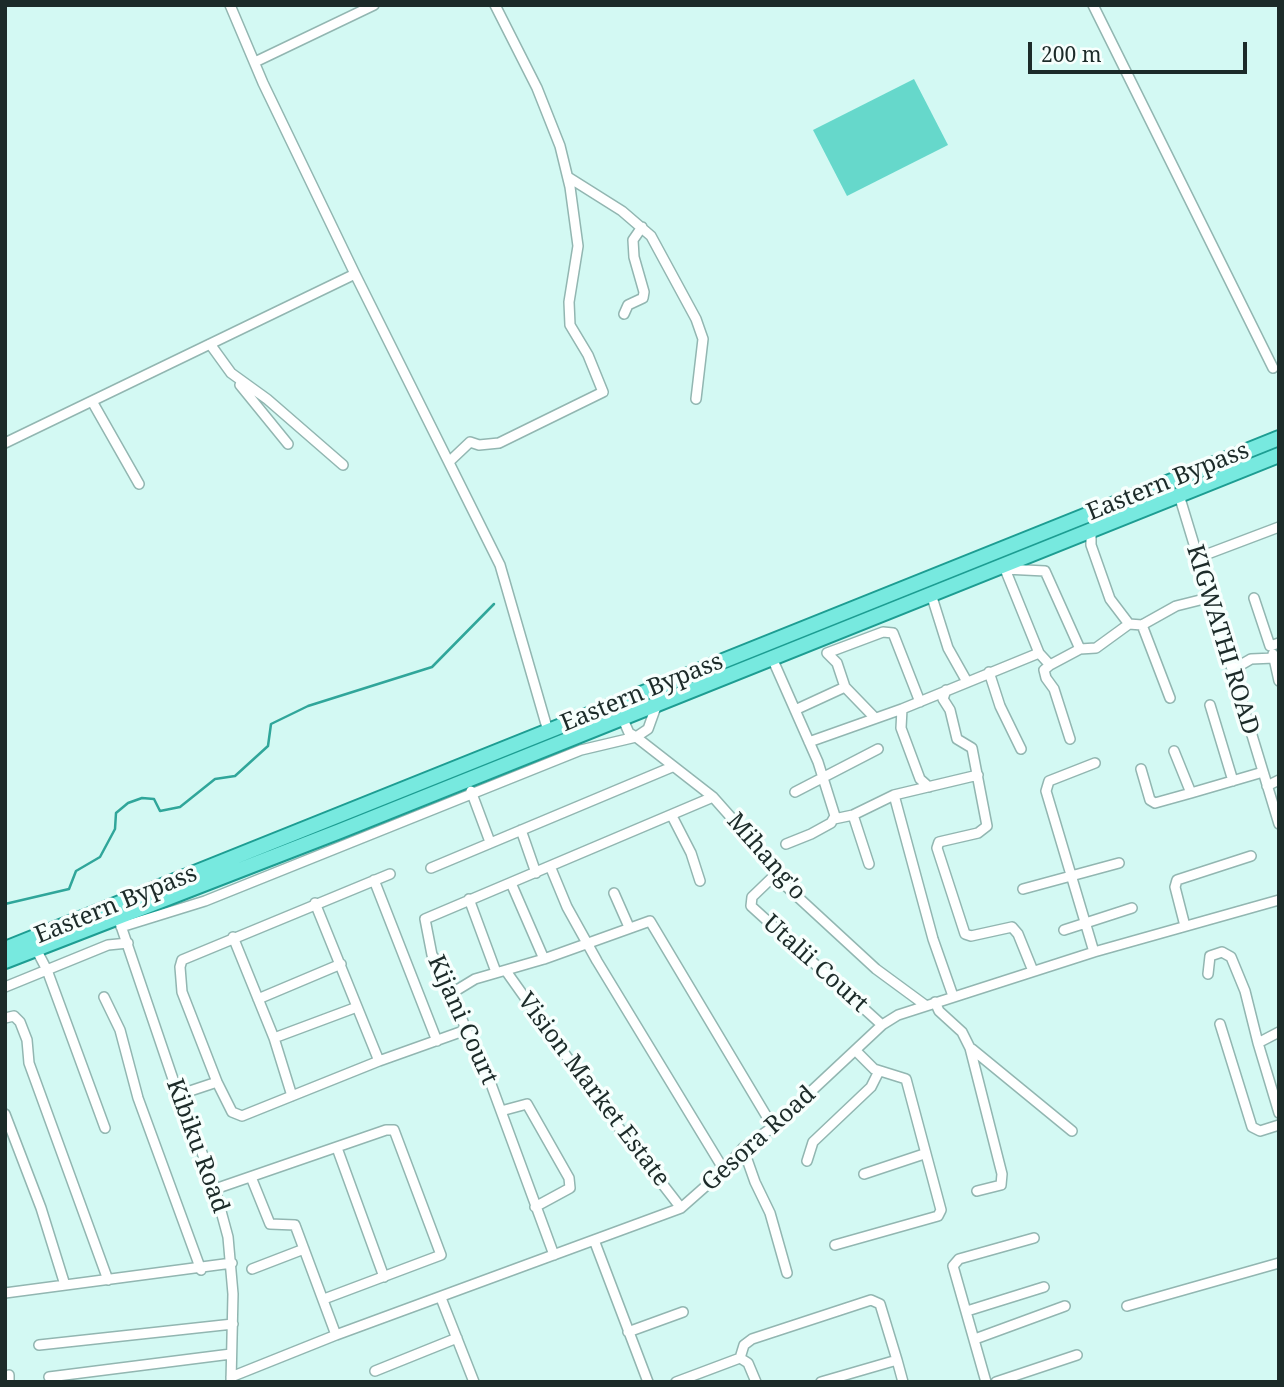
<!DOCTYPE html>
<html>
<head>
<meta charset="utf-8">
<style>
	body { margin:0 }
	#map { position:relative; width:1284px; height:1387px; overflow:hidden; background:#d3f9f3; font-family:"Noto Serif",serif }
	canvas { display:block }
	.frame { position:absolute; inset:0; border:7px solid #1c2b29; pointer-events:none }
	.scale { position:absolute; left:1028px; top:42px; width:219px; height:32px; box-sizing:border-box; border:4px solid #1c2b29; border-top:0; padding-left:9px; font-size:21px; line-height:24px; white-space:nowrap; color:#1c2b29; -webkit-text-stroke:5px #f7fffd; paint-order:stroke }
</style>
</head>
<body>
<div id="map">
<canvas width="1284" height="1387"></canvas>
<div class="frame"></div>
<div class="scale">200 m</div>
</div>
<script>
const c = document.querySelector('canvas').getContext('2d');
c.lineJoin = 'round';
function fillPath(path, color) {
  c.fillStyle = color;
  c.fill(path, 'evenodd');
}
function toPath(rows) {
  const path = new Path2D();
  for (const r of rows) {
    path.moveTo(r[0], r[1]);
    for (let i = 2; i < r.length; i += 2) path.lineTo(r[i], r[i + 1]);
  }
  return path;
}
function stroke(path, color, width, dash) {
  c.strokeStyle = color;
  c.lineWidth = width;
  c.lineCap = dash ? 'butt' : 'round';
  c.setLineDash(dash || []);
  c.stroke(path);
}
function label(font, color, halo, rows, align = 'center') {
  c.font = font + ' "Noto Serif",serif';
  c.lineWidth = 7;
  c.setLineDash([]);
  c.textBaseline = 'middle';
  c.strokeStyle = halo;
  c.fillStyle = color;
  for (const [text, x, y, turn = 0] of rows) {
    c.save();
    c.translate(x, y);
    c.rotate((+turn || 0) * Math.PI / 180);
    c.textAlign = isNaN(turn) ? turn : align;
    if (halo) c.strokeText(text, 0, 0);
    c.fillText(text, 0, 0);
    c.restore();
  }
}
fillPath(toPath([
	[914,79,948,145,847,196,813,130]
]), '#66d8cb');
stroke(toPath([
	[5,904,69,889,76,871,100,857,115,829,116,813,128,803,142,798,154,799,160,811,180,807,215,779,235,776,268,746,271,724,308,706,432,667,494,604]
]), '#30a69a', 2.5);
const minor = toPath([
	[230,5,263,83,355,274,500,565,548,731],
	[1093,5,1273,368],
	[255,62,374,5],
	[568,177,622,211,651,236,696,319,703,339,696,399],
	[624,314,628,305,643,298,644,292,634,257,633,240,642,227],
	[210,344,231,373,267,399,343,465],
	[240,385,288,444],
	[93,403,139,484],
	[5,443,355,274],
	[451,460,470,442,479,445,499,443,603,392,588,355,570,325,569,302,578,246,570,187,560,146,537,88,495,5],
	[1179,495,1279,824],
	[1091,529,1091,545,1110,599,1129,624],
	[1197,558,1279,527],
	[1008,564,1005,569,1039,653,1050,665,1044,670,1046,678,1054,689,1070,739],
	[1005,569,1045,571,1080,649],
	[931,594,948,648,966,680],
	[1254,598,1270,646,1279,643],
	[1142,625,1170,698],
	[1273,654,1279,681],
	[772,658,818,762,835,816,831,823,811,834,786,844],
	[1050,665,1080,649,1096,648,1129,624,1142,625,1176,606,1208,598],
	[1232,670,1251,659,1274,658],
	[989,672,1000,706,1021,749],
	[946,690,943,699,950,710,957,739,972,748,987,826,978,833,939,842,937,848,965,934,971,936,1012,927,1018,934,1033,971],
	[657,704,648,729,636,737,713,797,775,867,787,887,876,969,925,1005],
	[1210,705,1233,781],
	[902,709,901,728,920,779,929,787],
	[795,710,845,687],
	[622,717,629,733,636,737],
	[875,718,845,687,837,663,827,653,883,632,893,633,920,702],
	[809,742,902,709,1039,653],
	[1174,751,1191,793,1263,772],
	[1141,769,1150,800,1155,803,1191,793],
	[1267,786,1279,780],
	[471,791,490,842],
	[795,792,878,749],
	[894,795,933,939,953,996],
	[853,815,869,864],
	[672,816,691,853,700,881],
	[834,819,853,815,894,795,978,775],
	[521,830,536,873],
	[550,866,567,907,597,961,724,1170],
	[431,868,672,767],
	[778,872,752,897,751,906,882,1025],
	[390,874,182,960,180,967,182,992,217,1082,232,1112,242,1116,379,1061,466,1030],
	[374,880,437,1041],
	[511,883,544,959],
	[1023,889,1119,863],
	[614,893,629,927],
	[469,899,496,972],
	[315,903,379,1061],
	[120,923,176,1088,181,1094,215,1189,228,1237,233,1294,231,1382],
	[1185,926,1175,887,1177,880,1251,856],
	[121,927,205,901,581,750,636,737],
	[1064,930,1132,908],
	[233,937,274,1038,292,1096],
	[36,949,47,970,105,1128],
	[1094,952,1046,791,1049,781,1095,763],
	[506,971,599,1102,681,1208],
	[1208,974,1210,956,1222,952,1231,957,1245,991,1258,1043],
	[5,987,108,945,128,943],
	[452,993,475,979,544,959,650,921,773,1127],
	[104,997,120,1030,138,1098,201,1270],
	[258,999,341,964],
	[935,1002,939,1011,962,1032,970,1048,1002,1174,1001,1185,977,1191],
	[5,1018,14,1016,20,1022,27,1040,29,1063,108,1280],
	[1220,1024,1252,1127,1260,1131,1279,1125],
	[1279,1032,1258,1043,1279,1113],
	[274,1038,357,1007],
	[972,1049,1072,1131],
	[181,1094,217,1082],
	[501,1111,527,1104,569,1178,570,1188,535,1207],
	[5,1114,41,1208,65,1285],
	[337,1148,384,1277],
	[743,1148,755,1182,770,1213,787,1273],
	[807,1161,813,1142,871,1087,879,1071],
	[864,1174,924,1154],
	[251,1177,270,1224,295,1225,336,1335],
	[215,1189,386,1130,394,1130,441,1255,324,1299],
	[594,1240,648,1382],
	[835,1245,938,1216,941,1210,906,1079,874,1069,856,1051],
	[554,1255,491,1084,466,1030,445,972,432,955,425,919,713,797],
	[252,1269,304,1249],
	[5,1293,232,1263],
	[441,1298,474,1382],
	[1127,1306,1279,1263],
	[967,1311,1044,1287],
	[628,1332,683,1312],
	[975,1339,1065,1306],
	[39,1345,233,1324],
	[740,1358,744,1345,752,1339,871,1300,880,1304,897,1360],
	[375,1371,457,1338],
	[9,1375,9,1382],
	[49,1377,231,1354],
	[231,1377,336,1335,681,1208,724,1170,743,1148,773,1127,882,1025,898,1015,1094,952,1279,900],
	[676,1382,740,1358,748,1363,756,1382],
	[821,1382,897,1360,903,1382],
	[986,1382,953,1266,959,1259,1034,1238],
	[996,1382,1077,1355]
]);
const primary = toPath([
	[5,949,1279,438],
	[5,961,340,831,1279,455]
]);
stroke(minor, '#92b6b1', 12);
stroke(primary, '#1d9d92', 18);
stroke(minor, '#fff', 9);
stroke(primary, '#77e9df', 14);
label('24px', '#1c2b29', '#f7fffd', [
	["Eastern Bypass",1168,482,-22],
	["KIGWATHI ROAD",1222,640,73],
	["Eastern Bypass",642,693,-22],
	["Mihang'o",766,857,49],
	["Eastern Bypass",116,905,-22],
	["Utalii Court",815,964,42],
	["Kijani Court",462,1020,66],
	["Vision Market Estate",593,1090,53],
	["Gesora Road",759,1139,-42],
	["Kibiku Road",197,1146,70]
]);
</script>
</body>
</html>
